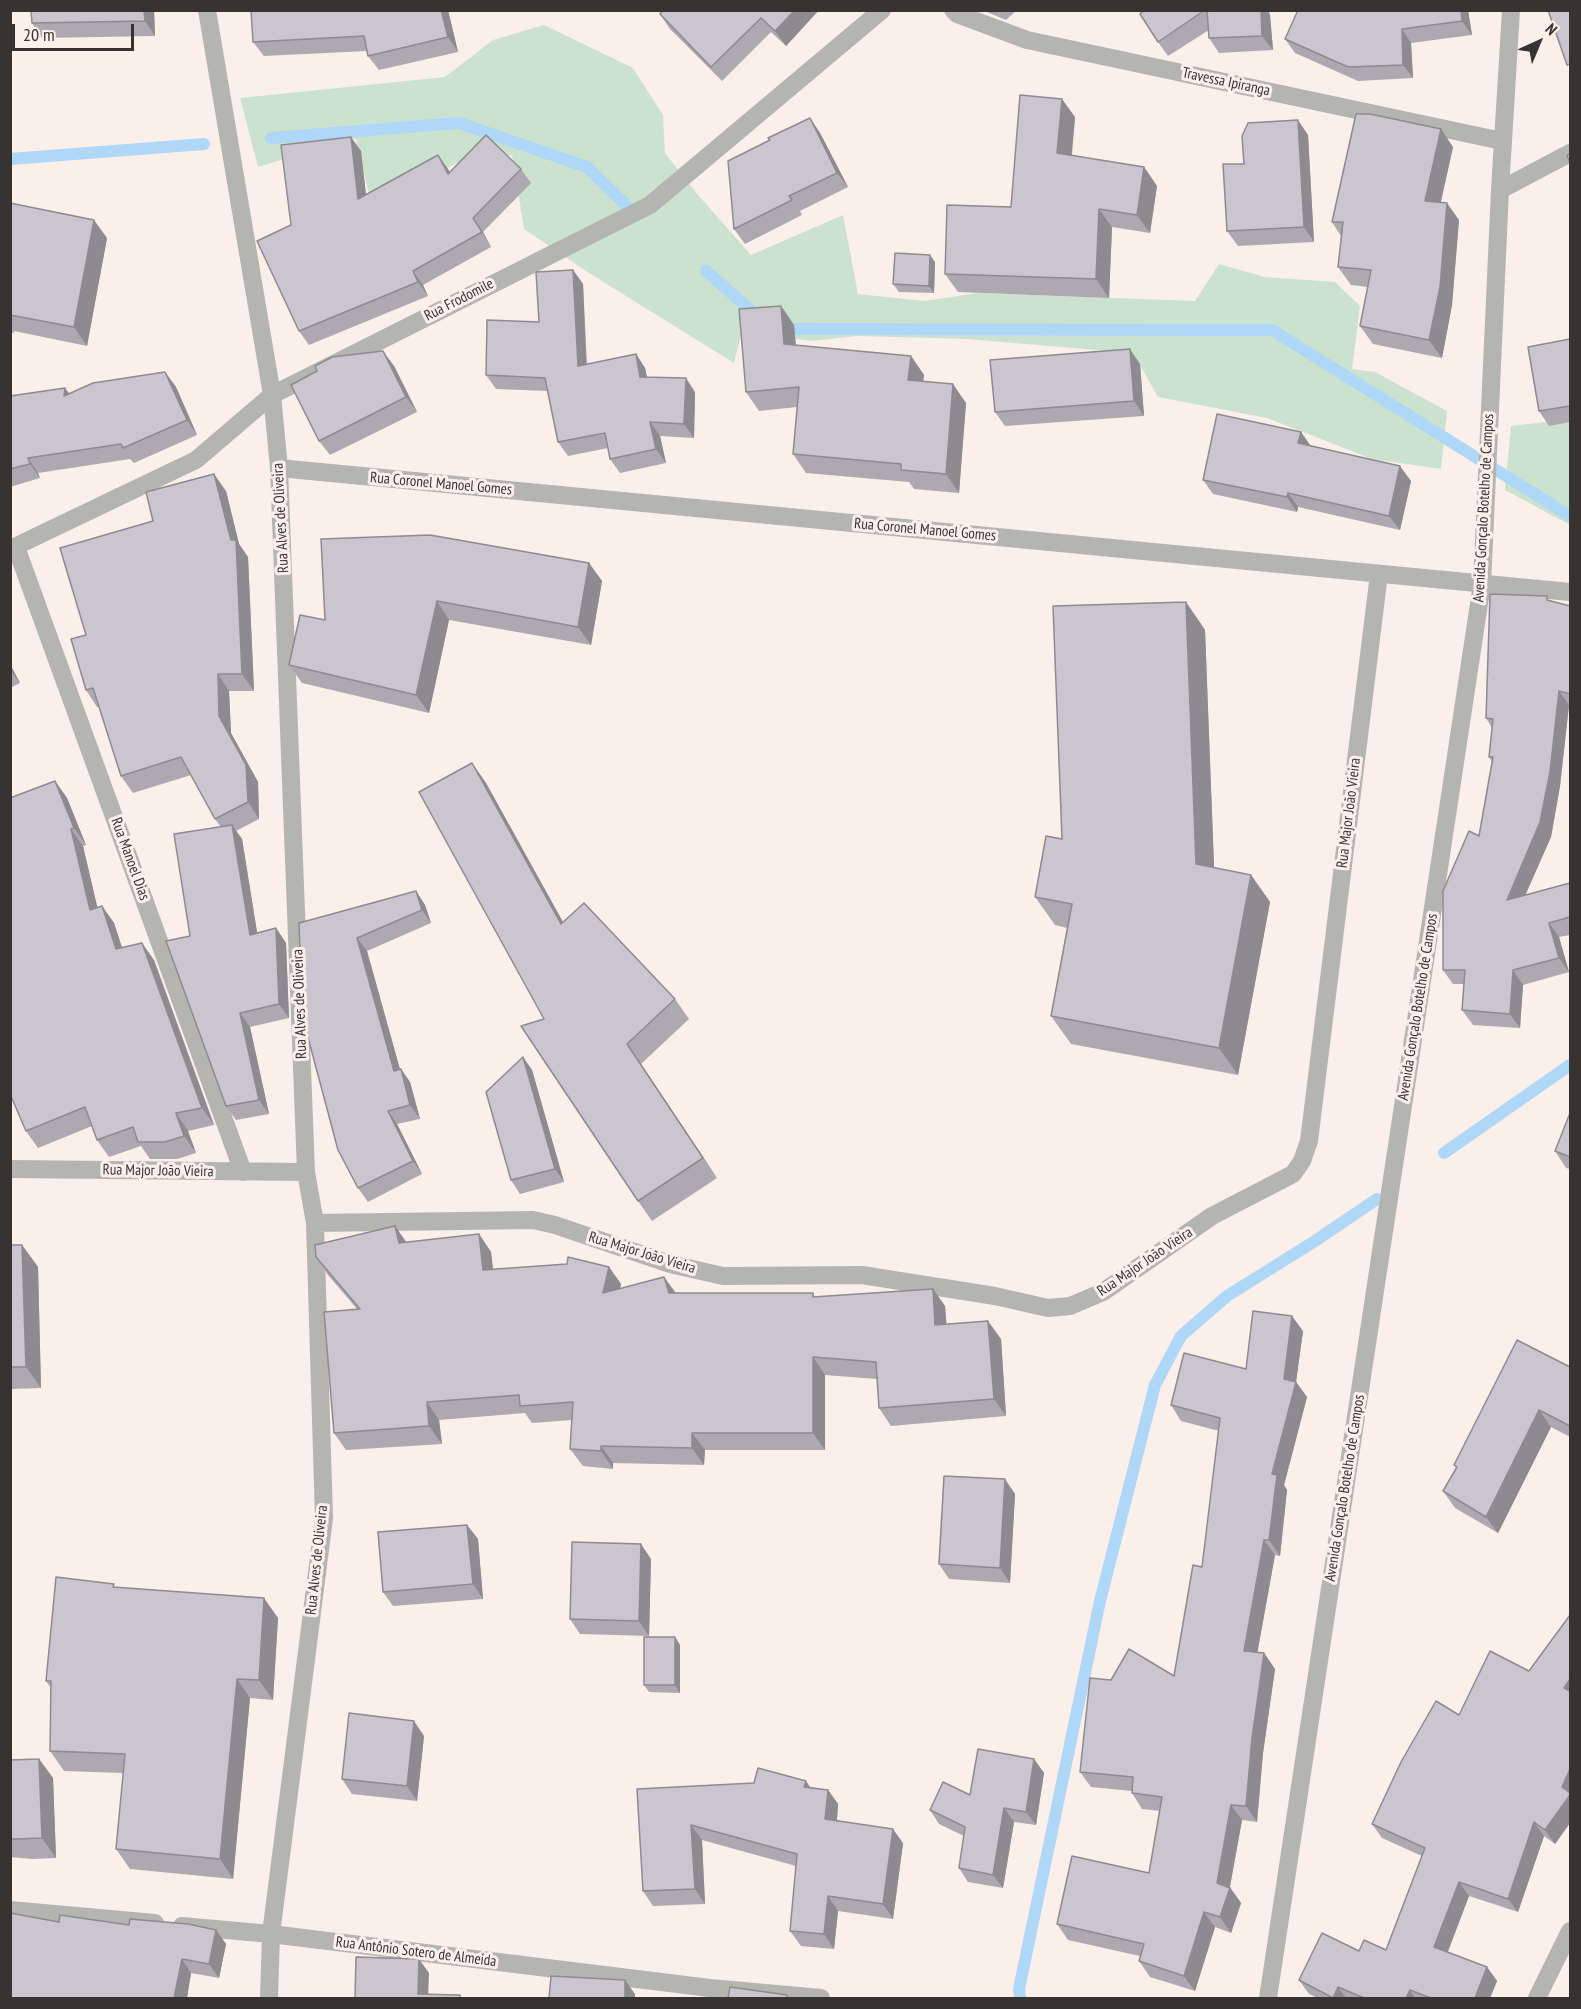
<!DOCTYPE html>
<html>
<head>
<meta charset="utf-8">
<style>
	body { margin:0 }
	#map { position:relative; width:1581px; height:2009px; overflow:hidden; background:#fbefea; font-family:"PT Sans Narrow",sans-serif }
	canvas { display:block }
	.frame { position:absolute; inset:0; border:12px solid #373331; pointer-events:none }
	.north { position:absolute; left:1509px; top:12px; width:60px; height:60px; -webkit-text-stroke:4px #fbefea; paint-order:stroke; rotate:44deg; font-size:16px; font-weight:700; line-height:24px; text-align:center; color:#373331 }
	.north::after { content:''; display:block; margin:auto; width:21px; height:27px; background:#373331; clip-path:polygon(50% 0,100% 100%,50% 72%,0 100%) }
	.scale { position:absolute; left:12px; top:24px; width:122px; height:27px; box-sizing:border-box; border:3px solid #373331; border-top:0; padding-left:8px; font-size:18px; line-height:21px; white-space:nowrap; color:#373331; -webkit-text-stroke:4px #fbefea; paint-order:stroke }
</style>
</head>
<body>
<div id="map">
<canvas width="1581" height="2009"></canvas>
<div class="frame"></div>
<div class="north">N</div>
<div class="scale">20 m</div>
</div>
<script>
const c = document.querySelector('canvas').getContext('2d');
c.lineJoin = 'round';
function fillPath(path, color) {
  c.fillStyle = color;
  c.fill(path, 'evenodd');
}
function toPath(rows) {
  const path = new Path2D();
  for (const r of rows) {
    path.moveTo(r[0], r[1]);
    for (let i = 2; i < r.length; i += 2) path.lineTo(r[i], r[i + 1]);
  }
  return path;
}
function stroke(path, color, width, dash) {
  c.strokeStyle = color;
  c.lineWidth = width;
  c.lineCap = dash ? 'butt' : 'round';
  c.setLineDash(dash || []);
  c.stroke(path);
}
function label(font, color, halo, rows, align = 'center') {
  c.font = font + ' "PT Sans Narrow",sans-serif';
  c.lineWidth = 6;
  c.setLineDash([]);
  c.textBaseline = 'middle';
  c.strokeStyle = halo;
  c.fillStyle = color;
  for (const [text, x, y, turn = 0] of rows) {
    c.save();
    c.translate(x, y);
    c.rotate((+turn || 0) * Math.PI / 180);
    c.textAlign = isNaN(turn) ? turn : align;
    if (halo) c.strokeText(text, 0, 0);
    c.fillText(text, 0, 0);
    c.restore();
  }
}
fillPath(toPath([
	[544,25,633,68,663,115,665,153,698,195,751,255,843,215,858,294,924,301,978,293,1195,301,1219,264,1265,277,1335,282,1360,306,1352,369,1375,372,1447,411,1441,469,1372,459,1267,418,1158,397,1133,353,966,339,857,336,811,341,742,331,734,363,589,273,524,229,512,155,459,162,372,207,356,139,349,139,258,167,240,98,445,77,493,40],
	[1570,419,1570,525,1505,490,1511,426]
]), '#cbe3ce');
stroke(toPath([
	[271,138,459,123,587,167,629,208],
	[10,159,204,144],
	[706,271,762,320],
	[779,329,1272,330,1570,516],
	[1444,1153,1570,1065],
	[1020,1998,1019,1989,1100,1601,1155,1385,1181,1336,1227,1296,1315,1241,1377,1199]
]), '#afd7f8', 12);
stroke(toPath([
	[207,10,272,395,279,468,306,1172,315,1223,324,1518,271,1934,269,1998],
	[953,10,957,14,1027,40,1502,141],
	[1500,190,1570,153],
	[279,468,1570,592],
	[16,547,243,1172],
	[10,549,196,460,272,395,650,205,882,10],
	[10,1169,306,1172],
	[315,1223,533,1220,555,1225,670,1264,723,1276,862,1275,995,1296,1048,1308,1070,1306,1103,1292,1212,1216,1293,1174,1302,1161,1309,1141,1379,574],
	[10,1910,155,1923],
	[182,1926,271,1934,710,1988,821,1998],
	[1268,1998,1482,584,1500,190,1511,10],
	[1537,1998,1570,1931]
]), '#b5b5b0', 18);
fillPath(toPath([
	[154,10,155,36,42,38,32,23],
	[251,10,448,10,458,52,379,70,368,56,367,51,264,56,253,42],
	[663,10,819,10,786,46,771,32,722,81,670,29,660,14],
	[982,10,1017,10,1006,20],
	[1144,10,1268,10,1270,15,1273,50,1219,53,1209,38,1209,30,1168,56,1158,42],
	[1298,10,1468,10,1472,35,1411,43,1413,78,1358,81,1295,53,1285,39],
	[1075,117,1072,155,1144,167,1157,186,1150,233,1112,227,1109,298,958,292,945,274,1011,207],
	[810,118,820,133,848,187,800,211,802,215,745,244,734,229,770,140],
	[1308,135,1314,242,1238,246,1227,231,1244,164],
	[351,137,361,151,366,195,448,169,450,172,521,169,531,183,483,232,491,247,423,285,428,296,309,345,299,331],
	[1453,147,1441,202,1459,220,1452,305,1442,358,1373,344,1360,326,1368,287,1351,285,1338,267,1341,236,1332,222],
	[10,203,107,238,87,346,14,331,14,333,10,332],
	[935,262,934,293,899,292,893,284],
	[573,270,583,284,587,364,636,354,645,368,647,377,695,392,694,438,660,436,666,463,620,473,610,459,608,448,568,456,558,442,548,391,496,389,486,375,539,322],
	[781,306,794,325,796,345,911,356,924,375,923,381,966,403,959,493,914,489,909,482,806,473,793,454,797,407,759,411,746,392],
	[1570,339,1570,422,1549,426,1539,411],
	[1140,364,1144,416,1005,426,995,412],
	[394,366,417,412,330,455,319,441],
	[165,372,176,387,197,435,134,463,130,459,38,473,40,478,10,487,10,396,70,394],
	[1301,432,1311,446,1411,481,1400,530,1298,507,1297,512,1213,494,1203,480],
	[226,491,239,544,248,557,254,691,229,691,231,733,258,782,259,819,236,831,242,839,257,933,276,928,286,943,289,1018,250,1027,269,1114,236,1120,226,1106,190,936,221,827,215,819,191,775,133,793,121,776,99,707,97,707,86,690,153,521],
	[589,563,602,581,591,645,449,620,429,713,302,683,289,665,325,620],
	[1551,601,1570,606,1570,706,1569,705,1560,786,1551,837,1525,895,1570,883,1570,935,1559,937,1569,972,1523,985,1520,1028,1473,1025,1462,1010,1464,984,1453,984,1443,970,1479,836,1492,762,1489,757,1492,728,1486,718],
	[1186,602,1205,630,1214,868,1251,875,1270,902,1238,1075,1071,1044,1051,1016,1067,928,1055,925,1035,897,1062,839],
	[10,664,20,683,10,688],
	[472,763,486,783,563,922,675,999,689,1019,641,1064,717,1178,652,1221,638,1201,544,1019],
	[55,781,67,798,86,845,83,846,97,907,102,906,114,923,122,948,154,960,214,1125,188,1131,196,1153,177,1159,150,1159,141,1146,109,1157,97,1140,92,1126,38,1148,26,1131,11,868],
	[416,891,425,905,431,923,367,951,400,1069,401,1069,410,1082,420,1119,397,1124,422,1174,368,1202,358,1188,299,923],
	[523,1057,532,1070,564,1182,520,1194,511,1180],
	[1570,1113,1570,1169,1566,1168,1555,1151],
	[479,1234,491,1252,493,1269,609,1267,621,1284,620,1289,664,1277,676,1293,813,1293,815,1297,933,1289,945,1306,946,1324,1001,1339,1006,1416,891,1426,879,1408,877,1379,825,1375,825,1450,705,1450,704,1465,613,1463,613,1469,583,1466,570,1449,572,1420,532,1423,525,1413,439,1420,442,1444,346,1450,334,1433,357,1309,328,1275,316,1257,407,1242],
	[10,1245,22,1245,38,1267,41,1388,10,1389],
	[1303,1331,1296,1382,1307,1397,1284,1485,1287,1490,1280,1556,1275,1555,1257,1653,1264,1653,1275,1669,1263,1753,1257,1822,1242,1820,1230,1887,1241,1903,1231,1933,1215,1927,1195,1991,1150,1977,1139,1961,1140,1956,1068,1940,1057,1924,1149,1873,1160,1811,1142,1809,1132,1793,1132,1791,1091,1787,1080,1772,1111,1680,1174,1676,1202,1567,1219,1431,1181,1421,1171,1405,1246,1369],
	[1570,1367,1570,1437,1551,1427,1498,1533,1455,1508,1443,1491,1456,1468,1454,1465],
	[1015,1494,1010,1583,949,1579,939,1564],
	[467,1525,478,1539,483,1599,393,1606,383,1592],
	[651,1559,649,1636,580,1634,570,1619],
	[116,1587,278,1618,273,1700,250,1698,233,1879,130,1869,116,1849,123,1773,64,1771,50,1751,51,1688,46,1681],
	[1570,1615,1570,1823,1555,1844,1544,1836,1518,1912,1469,1896,1448,1952,1487,1967,1497,1981,1490,1998,1318,1998,1309,1994,1299,1980,1359,1951,1386,1950,1422,1856,1382,1838,1372,1824,1459,1715,1529,1671],
	[675,1637,680,1645,680,1693,649,1692,644,1685],
	[424,1736,417,1801,352,1794,342,1779],
	[39,1759,53,1778,56,1858,32,1859,10,1857,10,1760],
	[1034,1759,1044,1773,1036,1825,1014,1822,1003,1888,968,1882,959,1868,964,1836,939,1824,930,1810,970,1795],
	[810,1787,828,1790,838,1804,837,1820,903,1843,893,1919,838,1911,834,1949,801,1946,790,1931,796,1866,702,1840,705,1904,653,1906,643,1891,637,1789],
	[59,1922,216,1930,226,1944,219,1978,191,1973,187,1998,10,1998]
]), '#aea9b1');
fillPath(toPath([
	[144,10,154,10,155,36,145,21],
	[441,10,448,10,458,52,448,37],
	[795,10,819,10,786,46,775,31],
	[1261,10,1268,10,1270,15,1273,50,1262,36],
	[1461,10,1468,10,1472,35,1462,21],
	[1402,29,1411,43,1413,78,1403,65],
	[1062,99,1075,117,1070,171,1057,153],
	[810,118,820,133,848,187,837,173],
	[1298,120,1308,135,1314,242,1304,227],
	[1441,129,1453,147,1437,218,1425,201],
	[351,137,361,151,368,213,358,199],
	[438,155,448,169,458,188,448,174],
	[1144,167,1157,186,1150,233,1137,215],
	[1447,203,1459,220,1452,305,1442,358,1429,340],
	[1099,209,1112,227,1109,298,1096,279],
	[473,218,483,232,491,247,482,232],
	[94,220,107,238,87,346,74,327],
	[930,255,935,262,934,293,929,286],
	[573,270,583,284,587,380,578,366],
	[413,271,423,285,428,296,418,282],
	[781,306,794,325,797,363,784,344],
	[1130,349,1140,364,1144,416,1134,401],
	[383,351,394,366,417,412,406,397],
	[636,354,645,368,650,391,640,377],
	[911,356,924,375,921,399,908,380],
	[165,372,176,387,197,435,187,420],
	[686,378,695,392,694,438,684,424],
	[953,384,966,403,959,493,946,474],
	[65,388,76,402,64,396],
	[650,422,660,436,666,463,656,449],
	[1301,432,1311,447,1298,443],
	[28,458,38,473,40,478,30,464],
	[1400,466,1411,481,1400,530,1389,516],
	[214,474,226,491,239,544,248,557,254,691,242,674,231,540],
	[1288,493,1298,507,1297,512,1287,497],
	[589,563,602,581,591,645,578,627],
	[437,601,449,620,429,713,416,695],
	[1186,602,1205,630,1215,892,1196,864],
	[10,664,20,683,10,670],
	[218,674,229,691,231,733,258,782,259,819,248,802,219,716],
	[1559,691,1569,705,1560,786,1551,837,1517,914,1507,900],
	[472,763,486,783,575,944,561,924],
	[55,781,67,798,86,845,74,828],
	[232,825,242,839,260,950,250,935],
	[71,829,83,846,102,927,90,910],
	[1251,875,1270,902,1238,1075,1219,1048],
	[416,891,425,905,431,923,422,910],
	[102,906,114,923,128,966,116,949],
	[1549,923,1559,937,1569,972,1559,958],
	[276,928,286,943,289,1018,279,1004],
	[357,938,367,951,404,1084,394,1071],
	[142,943,154,960,214,1125,202,1108],
	[1513,970,1523,985,1520,1028,1510,1014],
	[240,1013,250,1027,269,1114,259,1100],
	[627,1044,641,1064,717,1178,703,1158],
	[523,1057,532,1070,564,1182,555,1169],
	[401,1069,410,1082,420,1119,410,1105],
	[388,1111,397,1124,422,1174,413,1161],
	[176,1113,188,1131,196,1153,184,1136],
	[395,1226,407,1243,399,1243],
	[479,1234,491,1252,495,1287,483,1270],
	[22,1245,38,1267,41,1388,26,1367],
	[609,1267,621,1284,615,1311,603,1293],
	[664,1277,676,1294,669,1293],
	[933,1289,945,1306,948,1342,935,1325],
	[1292,1316,1303,1331,1296,1382,1307,1397,1284,1485,1287,1490,1280,1556,1269,1540,1272,1474],
	[988,1321,1001,1339,1006,1416,994,1399],
	[813,1357,825,1375,825,1450,813,1433],
	[427,1402,439,1420,442,1444,429,1426],
	[1539,1410,1551,1427,1498,1533,1486,1517],
	[692,1433,705,1450,704,1465,692,1448],
	[601,1446,613,1463,613,1469,601,1451],
	[1005,1479,1015,1494,1010,1583,1000,1568],
	[467,1525,478,1539,483,1599,473,1584],
	[1264,1540,1275,1555,1255,1666,1244,1651],
	[641,1544,651,1559,649,1636,639,1621],
	[264,1598,278,1618,273,1700,259,1680],
	[675,1637,680,1645,680,1693,675,1685],
	[1264,1653,1275,1669,1263,1753,1257,1822,1246,1806,1252,1738],
	[237,1679,250,1698,233,1879,220,1859],
	[1570,1679,1570,1698,1564,1688],
	[414,1721,424,1736,417,1801,407,1786],
	[39,1759,53,1778,56,1858,42,1838],
	[1034,1759,1044,1773,1036,1825,1026,1812],
	[1570,1769,1570,1823,1555,1844,1545,1830,1562,1787],
	[806,1781,816,1796,804,1787],
	[828,1790,838,1804,836,1833,825,1819],
	[1231,1805,1242,1820,1229,1891,1230,1888,1241,1903,1231,1933,1220,1917,1217,1883],
	[1004,1808,1014,1822,1003,1888,993,1875],
	[1534,1822,1544,1836,1518,1912,1508,1899],
	[691,1825,702,1840,705,1904,695,1889],
	[893,1829,903,1843,893,1919,883,1904],
	[1459,1882,1469,1896,1444,1961,1434,1947],
	[828,1896,838,1911,834,1949,824,1934],
	[1204,1912,1215,1927,1195,1991,1184,1976],
	[216,1930,226,1944,219,1978,209,1964],
	[182,1959,191,1973,187,1998,174,1998],
	[419,1959,429,1973,428,1998,418,1994],
	[1487,1967,1497,1981,1490,1998,1475,1998],
	[625,1980,635,1994,635,1998,625,1998],
	[1338,1987,1346,1998,1333,1998],
	[1410,1990,1415,1998,1406,1998]
]), '#8d8a90');
const building = toPath([
	[31,10,144,10,145,21,32,23,31,10],
	[251,10,441,10,448,37,368,56,364,36,253,42,251,10],
	[663,10,795,10,775,31,761,18,711,67,660,14,663,10],
	[1144,10,1205,10,1158,42,1140,14,1144,10],
	[1207,10,1261,10,1262,36,1209,38,1207,10],
	[1298,10,1461,10,1462,21,1402,29,1403,65,1348,67,1285,39,1298,10],
	[1548,10,1570,10,1570,64,1567,65,1548,10],
	[1020,95,1062,99,1057,153,1144,167,1137,215,1099,209,1096,279,945,274,947,205,1011,207,1020,95],
	[1356,114,1370,114,1441,129,1425,201,1447,203,1440,287,1429,340,1360,326,1371,270,1338,267,1343,222,1332,222,1356,114],
	[810,118,837,173,789,196,792,200,734,229,728,161,770,140,768,138,810,118],
	[1298,120,1304,227,1227,231,1223,164,1244,164,1242,136,1248,123,1298,120],
	[486,135,521,169,473,218,482,232,413,271,418,282,299,331,257,241,291,225,281,145,351,137,358,199,438,155,448,174,486,135],
	[1570,153,1570,162,1567,156,1570,153],
	[10,203,94,220,74,327,10,315,10,203],
	[895,253,930,255,929,286,893,284,895,253],
	[573,270,578,366,636,354,640,377,686,378,684,424,650,422,656,449,610,459,605,433,558,442,545,378,486,375,487,320,539,322,536,272,573,270],
	[781,306,784,344,911,356,908,380,953,384,946,474,901,470,901,464,793,454,799,387,746,392,739,309,781,306],
	[1570,339,1570,406,1539,411,1528,347,1570,339],
	[1130,349,1134,401,995,412,990,360,1130,349],
	[383,351,406,397,319,441,291,385,317,371,315,366,332,357,383,351],
	[165,372,187,420,123,448,121,444,28,458,30,464,10,469,10,396,65,388,64,396,93,383,165,372],
	[1217,414,1301,432,1298,443,1400,466,1389,516,1288,493,1287,497,1203,480,1217,414],
	[214,474,231,540,236,540,242,674,218,674,219,716,246,765,248,802,215,819,181,757,121,776,93,688,86,690,71,639,86,635,60,548,153,521,146,492,214,474],
	[430,535,589,563,578,627,437,601,416,695,289,665,300,615,325,620,321,539,430,535],
	[1490,594,1547,596,1547,600,1570,606,1570,694,1559,691,1550,772,1540,822,1507,900,1570,883,1570,917,1549,923,1559,958,1513,970,1510,1014,1462,1010,1465,970,1443,970,1443,891,1469,831,1479,836,1493,757,1489,757,1493,719,1486,718,1490,594],
	[1186,602,1196,864,1251,875,1219,1048,1051,1016,1072,904,1035,897,1046,836,1062,839,1053,606,1186,602],
	[472,763,561,924,584,903,675,999,627,1044,703,1158,638,1201,521,1026,544,1019,419,792,472,763],
	[55,781,74,828,71,829,90,910,102,906,116,949,142,943,202,1108,176,1113,184,1136,165,1142,138,1142,133,1127,97,1140,85,1107,26,1131,10,1094,10,868,11,868,10,865,10,798,55,781],
	[232,825,250,935,276,928,279,1004,240,1013,259,1100,226,1106,166,941,190,936,174,834,232,825],
	[416,891,422,910,357,938,394,1071,401,1069,410,1105,388,1111,413,1161,358,1188,338,1150,302,1015,299,923,416,891],
	[523,1057,555,1169,511,1180,486,1092,523,1057],
	[1570,1113,1570,1157,1555,1151,1570,1113],
	[395,1226,399,1243,479,1234,483,1270,567,1264,568,1257,609,1267,603,1293,664,1277,669,1293,813,1293,813,1297,933,1289,935,1325,988,1321,994,1399,879,1408,876,1362,813,1357,813,1433,692,1433,692,1448,601,1446,601,1451,570,1449,573,1402,520,1406,519,1395,427,1402,429,1426,334,1433,324,1312,360,1309,316,1257,315,1245,395,1226],
	[10,1245,22,1245,26,1367,10,1367,10,1245],
	[1253,1311,1292,1316,1284,1379,1296,1382,1272,1474,1277,1475,1269,1540,1264,1540,1244,1651,1264,1653,1252,1738,1246,1806,1231,1805,1217,1883,1230,1888,1220,1917,1204,1912,1184,1976,1139,1961,1144,1944,1057,1924,1072,1856,1149,1873,1162,1797,1132,1793,1133,1777,1080,1772,1090,1678,1111,1680,1129,1649,1174,1676,1193,1565,1202,1567,1220,1418,1171,1405,1184,1353,1246,1369,1253,1311],
	[1517,1340,1570,1367,1570,1426,1539,1410,1486,1517,1443,1491,1457,1467,1454,1465,1517,1340],
	[944,1476,1005,1479,1000,1568,939,1564,944,1476],
	[467,1525,473,1584,383,1592,378,1532,467,1525],
	[572,1542,641,1544,639,1621,570,1619,572,1542],
	[56,1577,114,1584,113,1587,264,1598,259,1680,237,1679,220,1859,116,1849,125,1754,50,1751,51,1681,46,1681,56,1577],
	[1570,1615,1570,1679,1564,1688,1570,1691,1570,1769,1562,1787,1570,1793,1570,1795,1545,1830,1534,1822,1508,1899,1459,1882,1434,1947,1487,1967,1475,1998,1431,1998,1410,1990,1406,1998,1364,1998,1338,1987,1333,1998,1299,1980,1322,1933,1359,1951,1364,1940,1386,1950,1425,1848,1372,1824,1401,1762,1436,1701,1459,1715,1490,1651,1529,1671,1570,1615],
	[644,1637,675,1637,675,1685,644,1685,644,1637],
	[349,1713,414,1721,407,1786,342,1779,349,1713],
	[978,1749,1034,1759,1026,1812,1004,1808,993,1875,959,1868,965,1827,930,1810,943,1782,970,1795,978,1749],
	[39,1759,42,1838,18,1839,10,1839,10,1760,39,1759],
	[758,1768,806,1781,804,1787,828,1790,825,1819,893,1829,883,1904,828,1896,824,1934,790,1931,797,1854,691,1825,695,1889,643,1891,637,1789,754,1783,758,1768],
	[10,1913,59,1922,60,1915,129,1925,130,1919,188,1924,216,1930,209,1964,182,1959,174,1998,10,1998,10,1913],
	[356,1957,419,1959,418,1994,460,1995,460,1998,355,1998,356,1957],
	[551,1976,625,1980,625,1998,549,1998,551,1976],
	[730,1987,787,1995,787,1998,728,1998,730,1987]
]);
fillPath(building, '#cac5ce');
stroke(building, '#8d8a90', 1.5);
label('15px', '#373331', '#fbefea', [
	["Travessa Ipiranga",1226,82,12],
	["Rua Frodomile",459,300,-27],
	["Rua Coronel Manoel Gomes",441,484,5],
	["Avenida Gonçalo Botelho de Campos",1484,508,-87],
	["Rua Alves de Oliveira",281,518,-93],
	["Rua Coronel Manoel Gomes",925,530,5],
	["Rua Major João Vieira",1349,813,-83],
	["Rua Manoel Dias",130,859,70],
	["Rua Alves de Oliveira",300,1004,-92],
	["Avenida Gonçalo Botelho de Campos",1418,1007,-81],
	["Rua Major João Vieira",158,1171,1],
	["Rua Major João Vieira",642,1253,17],
	["Rua Major João Vieira",1145,1262,-34],
	["Avenida Gonçalo Botelho de Campos",1345,1488,-81],
	["Rua Alves de Oliveira",317,1560,-84],
	["Rua Antônio Sotero de Almeida",416,1952,7]
]);
</script>
</body>
</html>
